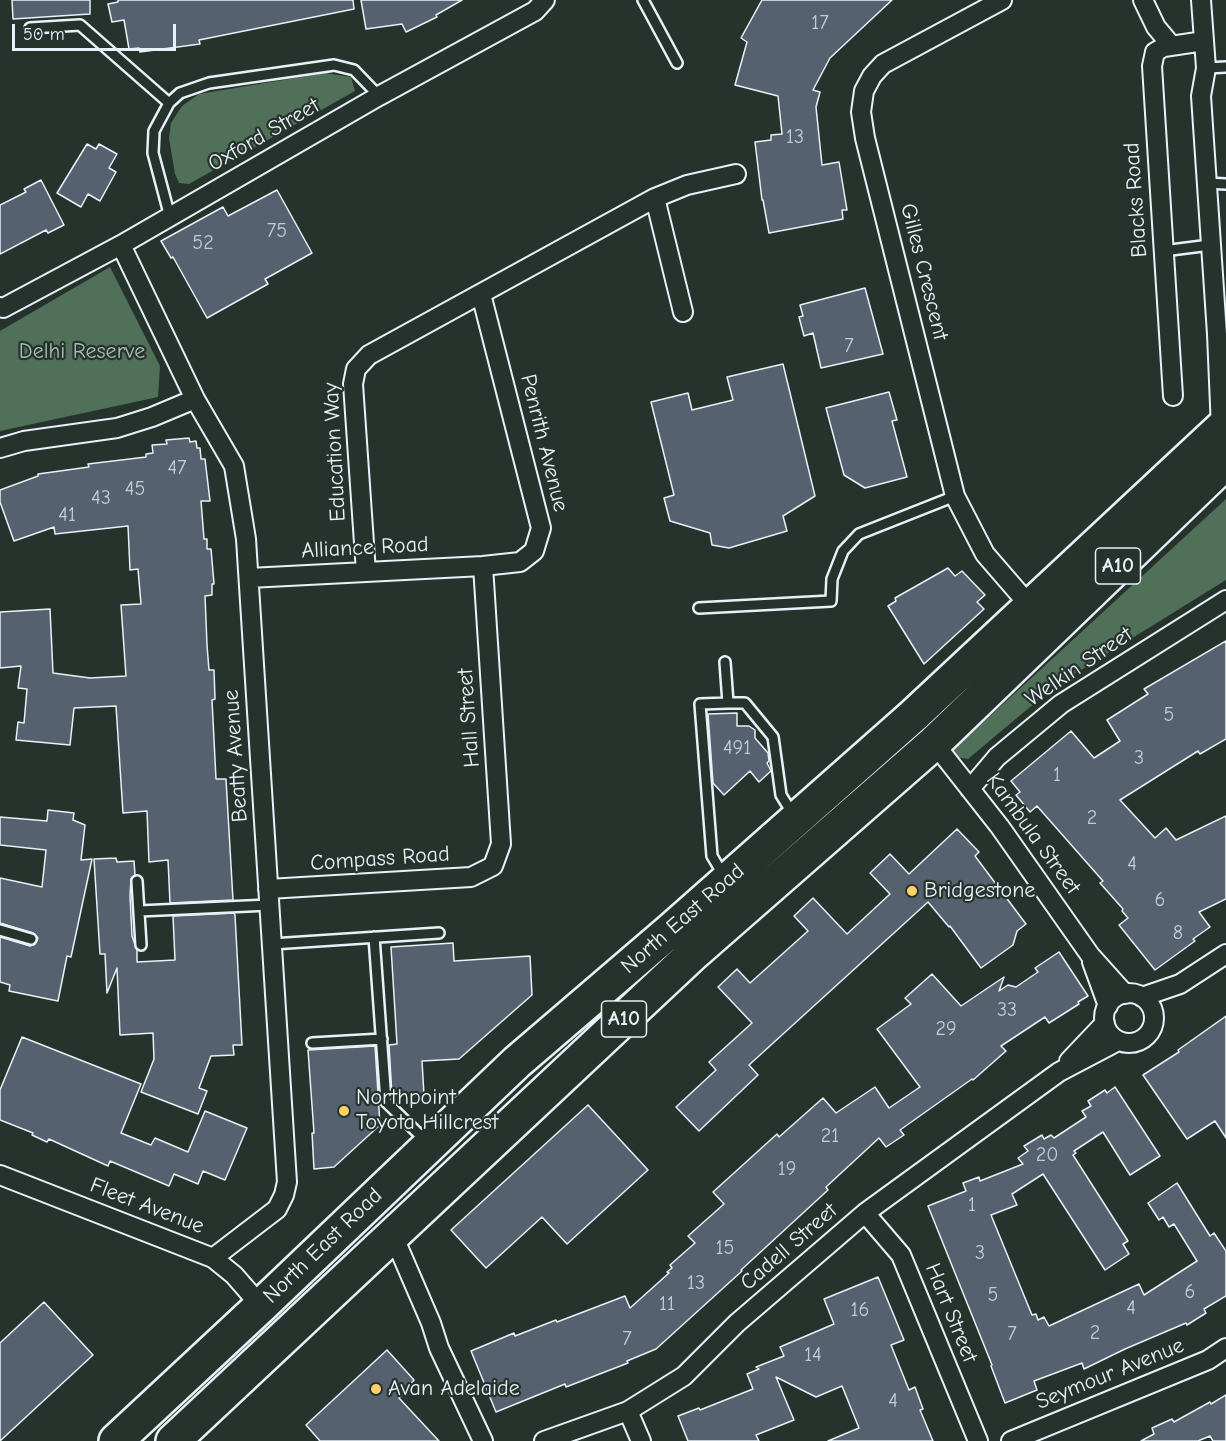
<!DOCTYPE html>
<html>
<head>
<meta charset="utf-8">
<style>
	body { margin:0 }
	#map { position:relative; width:1226px; height:1441px; overflow:hidden; background:#26332d; font-family:"Comic Neue",sans-serif }
	canvas { display:block }
	.scale { position:absolute; left:12px; top:24px; width:164px; height:27px; box-sizing:border-box; border:3px solid #e8f1f8; border-top:0; padding-left:8px; font-size:18px; line-height:21px; white-space:nowrap; color:#e8f1f8; -webkit-text-stroke:4px #26332d; paint-order:stroke }
</style>
</head>
<body>
<div id="map">
<canvas width="1226" height="1441"></canvas>
<div class="scale">50 m</div>
</div>
<script>
const c = document.querySelector('canvas').getContext('2d');
c.lineJoin = 'round';
function fillPath(path, color) {
  c.fillStyle = color;
  c.fill(path, 'evenodd');
}
function toPath(rows) {
  const path = new Path2D();
  for (const r of rows) {
    if (r.length === 3) {
      path.moveTo(r[0] + r[2], r[1]);
      path.arc(r[0], r[1], r[2], 0, 2 * Math.PI);
      continue;
    }
    path.moveTo(r[0], r[1]);
    for (let i = 2; i < r.length; i += 2) path.lineTo(r[i], r[i + 1]);
  }
  return path;
}
function stroke(path, color, width, dash) {
  c.strokeStyle = color;
  c.lineWidth = width;
  c.lineCap = dash ? 'butt' : 'round';
  c.setLineDash(dash || []);
  c.stroke(path);
}
function label(font, color, halo, rows, align = 'center') {
  c.font = font + ' "Comic Neue",sans-serif';
  c.lineWidth = 4.5;
  c.setLineDash([]);
  c.textBaseline = 'middle';
  c.strokeStyle = halo;
  c.fillStyle = color;
  for (const [text, x, y, turn = 0] of rows) {
    c.save();
    c.translate(x, y);
    c.rotate((+turn || 0) * Math.PI / 180);
    c.textAlign = isNaN(turn) ? turn : align;
    if (halo) c.strokeText(text, 0, 0);
    c.fillText(text, 0, 0);
    c.restore();
  }
}
fillPath(toPath([
	[325,73,351,77,355,91,189,184,179,183,175,174,169,138,171,123,182,106,199,94],
	[110,267,160,366,158,397,0,431,0,331],
	[1226,499,1226,580,1055,686,968,759,955,757,952,751]
]), '#507059');
const building = toPath([
	[12,0,90,0,90,14,13,19,12,0],
	[118,0,353,0,354,9,199,40,200,44,140,52,139,48,129,49,124,20,112,22,108,4,118,2,118,0],
	[361,0,462,0,436,15,437,17,406,32,402,24,366,29,361,0],
	[762,0,892,0,830,58,813,90,820,92,816,107,822,165,839,162,847,210,842,210,843,219,769,233,763,200,762,200,755,142,771,140,771,135,782,134,778,96,735,85,747,42,741,38,762,0],
	[87,144,96,149,99,144,117,154,109,168,116,172,100,201,88,194,81,207,57,193,87,144],
	[41,180,64,225,48,233,46,230,0,254,0,205,26,192,24,189,41,180],
	[277,190,312,253,265,279,268,284,207,318,173,257,171,258,161,241,223,207,228,216,277,190],
	[865,288,883,354,821,368,813,333,804,336,799,317,803,316,800,305,865,288],
	[783,364,815,496,783,516,787,531,729,548,712,545,710,533,670,521,664,498,674,495,651,402,688,393,692,410,733,400,727,377,783,364],
	[889,392,897,420,892,421,907,477,865,488,844,475,826,408,889,392],
	[189,438,190,442,196,441,197,448,200,448,201,459,205,459,210,501,201,501,204,539,207,539,207,549,211,549,214,584,212,584,212,595,205,596,207,645,209,670,214,670,215,699,212,700,216,779,226,779,233,900,170,903,168,860,149,862,147,811,123,813,116,706,74,708,70,745,16,740,18,722,24,723,27,689,18,688,21,666,0,668,0,612,50,609,53,673,90,678,126,676,121,605,141,604,138,569,130,570,128,526,55,534,54,527,14,541,0,502,0,490,38,476,38,474,89,467,88,464,146,457,146,454,153,453,152,445,167,444,166,440,189,438],
	[948,568,955,576,962,571,985,595,977,602,984,609,924,664,888,606,896,601,895,598,948,568],
	[1226,641,1226,739,1200,754,1198,751,1120,800,1155,838,1166,828,1176,840,1226,816,1226,899,1199,912,1210,927,1193,939,1195,941,1155,970,1119,925,1128,918,1122,911,1123,909,1100,883,1103,881,1037,806,1030,812,1016,795,1020,792,1011,781,1071,731,1094,758,1120,741,1107,720,1148,694,1144,689,1226,641],
	[737,713,737,726,749,726,755,730,755,738,768,753,769,761,767,763,771,771,759,782,750,771,724,795,713,783,708,714,737,713],
	[48,810,74,813,73,820,85,825,81,860,92,859,71,957,67,956,58,1001,9,991,10,985,0,982,0,937,30,946,35,944,38,938,33,933,0,923,0,878,42,887,46,850,0,845,0,817,47,821,48,810],
	[957,829,979,852,975,856,1026,924,1017,931,1013,945,981,968,950,926,949,927,928,902,749,1065,758,1075,699,1131,676,1107,716,1070,709,1062,752,1023,718,987,737,969,750,983,808,931,794,916,813,898,847,934,890,894,870,873,890,854,909,874,957,829],
	[116,858,117,862,134,861,135,875,131,879,130,896,132,936,137,950,137,962,175,960,173,916,234,913,235,915,242,1045,233,1045,234,1055,211,1056,199,1088,207,1091,198,1114,141,1092,154,1059,153,1033,120,1035,117,968,107,993,105,954,100,954,94,859,116,858],
	[453,943,454,961,530,956,532,995,459,1059,422,1061,424,1095,392,1096,389,1045,397,1044,391,947,453,943],
	[1059,952,1088,996,1078,1002,1079,1004,1049,1023,1045,1017,1001,1046,1006,1051,973,1080,972,1079,900,1130,904,1135,886,1147,879,1138,826,1187,828,1190,741,1270,742,1271,656,1349,627,1361,628,1363,566,1387,565,1384,496,1412,471,1351,514,1333,515,1336,556,1320,557,1322,625,1296,630,1308,669,1273,667,1272,672,1268,670,1265,695,1243,688,1236,724,1204,713,1192,777,1134,779,1137,823,1098,836,1113,875,1087,889,1108,920,1087,877,1029,911,1004,905,998,932,974,961,1006,1004,977,999,991,1008,985,1016,987,1038,972,1035,968,1059,952],
	[1226,1016,1226,1138,1215,1121,1187,1139,1143,1075,1179,1052,1178,1050,1226,1016],
	[22,1037,141,1084,121,1133,151,1145,155,1138,188,1152,205,1111,247,1128,225,1180,203,1171,198,1184,174,1174,169,1186,110,1161,108,1166,49,1139,47,1142,32,1135,33,1133,0,1120,0,1090,22,1037],
	[375,1046,380,1125,334,1167,314,1169,312,1133,314,1133,308,1050,375,1046],
	[1115,1087,1160,1156,1130,1175,1103,1132,1074,1151,1076,1153,1073,1155,1128,1241,1123,1244,1129,1254,1105,1270,1043,1174,1012,1194,1017,1205,991,1215,1032,1315,1036,1314,1038,1320,1044,1317,1049,1326,1139,1284,1144,1295,1197,1261,1174,1224,1169,1227,1163,1217,1159,1220,1148,1203,1177,1183,1210,1236,1214,1233,1226,1251,1226,1296,1204,1309,1206,1313,1187,1325,1186,1323,1125,1349,1084,1369,1082,1363,1034,1381,1037,1390,1005,1403,991,1366,992,1365,928,1206,966,1191,963,1183,979,1177,980,1181,1023,1164,1018,1158,1028,1151,1024,1146,1042,1135,1044,1139,1051,1135,1054,1138,1086,1117,1082,1111,1091,1106,1088,1101,1105,1090,1107,1093,1115,1087],
	[588,1105,648,1170,567,1244,542,1217,486,1268,451,1230,588,1105],
	[878,1277,904,1340,891,1345,909,1390,915,1387,923,1409,920,1410,933,1441,828,1441,859,1428,842,1386,816,1397,776,1377,794,1420,756,1435,759,1441,688,1441,678,1416,699,1408,700,1410,753,1389,747,1374,759,1369,756,1367,784,1356,780,1347,834,1324,824,1299,878,1277],
	[44,1302,93,1355,0,1441,0,1343,44,1302],
	[387,1350,414,1380,399,1398,439,1441,320,1441,306,1425,387,1350],
	[1226,1395,1226,1441,1213,1441,1210,1436,1198,1441,1141,1441,1154,1434,1152,1428,1172,1419,1174,1422,1210,1402,1211,1404,1226,1395]
]);
fillPath(building, '#55616e');
stroke(building, '#e8f1f8', 1.5);
const lane = toPath([
	[643,0,677,63],
	[30,28,80,25,169,103],
	[1206,68,1226,67],
	[1206,183,1226,184],
	[170,217,153,153,154,131,169,103,180,93,209,83,334,65,354,70,379,96],
	[1163,251,1210,245],
	[699,608,831,601,832,579,843,551,859,534,955,496],
	[728,703,745,703,773,737,781,795,794,816],
	[724,876,712,856,700,704,728,703,725,662],
	[137,881,141,945],
	[139,911,269,905],
	[0,930,31,939],
	[374,937,386,1102,427,1142],
	[272,944,439,933],
	[312,1043,382,1039]
]);
const street = toPath([
	[1002,0,883,64,872,76,864,91,861,112,865,138,955,496,985,554,1030,606],
	[1143,0,1156,27,1171,45],
	[1201,0,1206,68,1201,96,1217,334,1221,429],
	[655,198,683,312],
	[121,245,195,399,234,466,246,539,287,1182,284,1195,277,1209,213,1258],
	[0,307,3,308,121,245,379,96,535,11,545,0],
	[1173,396,1152,66,1155,52,1164,47,1204,41],
	[0,448,24,441,117,428,152,417,195,399],
	[366,572,353,384,356,369,369,355,655,198,687,185,736,174],
	[249,578,483,566,520,562,534,551,541,528,481,294],
	[934,743,1000,827,1090,955,1125,994],
	[970,789,997,757,1061,704,1226,600],
	[268,889,471,877,493,866,501,844,483,566],
	[1092,962,1108,1006],
	[1129,1018,25],
	[1142,997,1180,984,1226,954],
	[1069,1061,1105,1023],
	[0,1175,213,1258,234,1275,261,1306],
	[865,1213,901,1255,978,1441],
	[393,1235,431,1323,439,1348,483,1441],
	[628,1411,641,1441],
	[544,1441,628,1411,684,1376,737,1323,865,1213,1059,1072,1118,1041],
	[1011,1441,1208,1360,1226,1348]
]);
const highway = toPath([
	[116,1441,261,1306,517,1062,671,930,913,716,1226,424],
	[173,1441,694,953,934,743,1226,462]
]);
stroke(lane, '#e8f1f8', 14);
stroke(street, '#e8f1f8', 22);
stroke(highway, '#e8f1f8', 38);
stroke(lane, '#26332d', 9);
stroke(street, '#26332d', 18);
stroke(highway, '#26332d', 33);
for (const [x, y, r, color] of [
	[912,891,6,"#ffd166"],
	[344,1111,6,"#ffd166"],
	[376,1389,6,"#ffd166"]
]) {
  const dot = new Path2D();
  dot.arc(x, y, r, 0, 2 * Math.PI);
  c.fillStyle = color;
  c.fill(dot);
  stroke(dot, '#26332d', 2);
}
label('20px', '#c3cdd6', null, [
	["17",820,23],
	["13",795,137],
	["75",277,231],
	["52",203,243],
	["7",849,346],
	["47",177,468],
	["45",135,489],
	["43",101,498],
	["41",67,515],
	["5",1169,715],
	["491",737,748],
	["3",1139,758],
	["1",1057,775],
	["2",1092,818],
	["4",1132,864],
	["6",1160,900],
	["8",1178,933],
	["33",1007,1010],
	["29",946,1029],
	["21",830,1136],
	["20",1047,1155],
	["19",787,1169],
	["1",972,1205],
	["15",725,1248],
	["3",980,1253],
	["13",696,1283],
	["6",1190,1292],
	["5",993,1295],
	["11",667,1304],
	["4",1131,1308],
	["16",860,1310],
	["2",1095,1333],
	["7",1012,1334],
	["7",627,1339],
	["14",813,1355],
	["4",893,1401]
]);
for (const [x, y, w] of [
	[1118,566,45],
	[624,1019,45]
]) {
  const box = new Path2D();
  box.roundRect(x - w / 2, y - 18, w, 36, 4.5);
  c.fillStyle = '#26332d';
  c.fill(box);
  stroke(box, '#e8f1f8', 1.5);
}
label('bold 21px', '#e8f1f8', null, [
	["A10",1118,566],
	["A10",624,1019]
]);
label('22px', '#e8f1f8', '#26332d', [
	["Oxford Street",264,135,-30],
	["Blacks Road",1136,200,-94],
	["Gilles Crescent",924,272,76],
	["Penrith Avenue",544,443,76],
	["Education Way",335,452,-93],
	["Alliance Road",365,548,-3],
	["Welkin Street",1079,667,-34],
	["Hall Street",469,718,-94],
	["Beatty Avenue",236,756,-94],
	["Kambula Street",1033,834,54],
	["Compass Road",380,859,-4],
	["North East Road",683,919,-41],
	["Fleet Avenue",147,1206,21],
	["North East Road",323,1246,-44],
	["Cadell Street",789,1247,-41],
	["Hart Street",951,1313,68],
	["Seymour Avenue",1110,1374,-22]
]);
label('22px', '#abbdb8', '#26332d', [
	["Delhi Reserve",82,352]
]);
label('22px', '#e8f1f8', '#26332d', [
	["Bridgestone",924,891],
	["Northpoint",356,1098],
	["Toyota Hillcrest",356,1123],
	["Avan Adelaide",388,1389]
], 'left');
</script>
</body>
</html>
